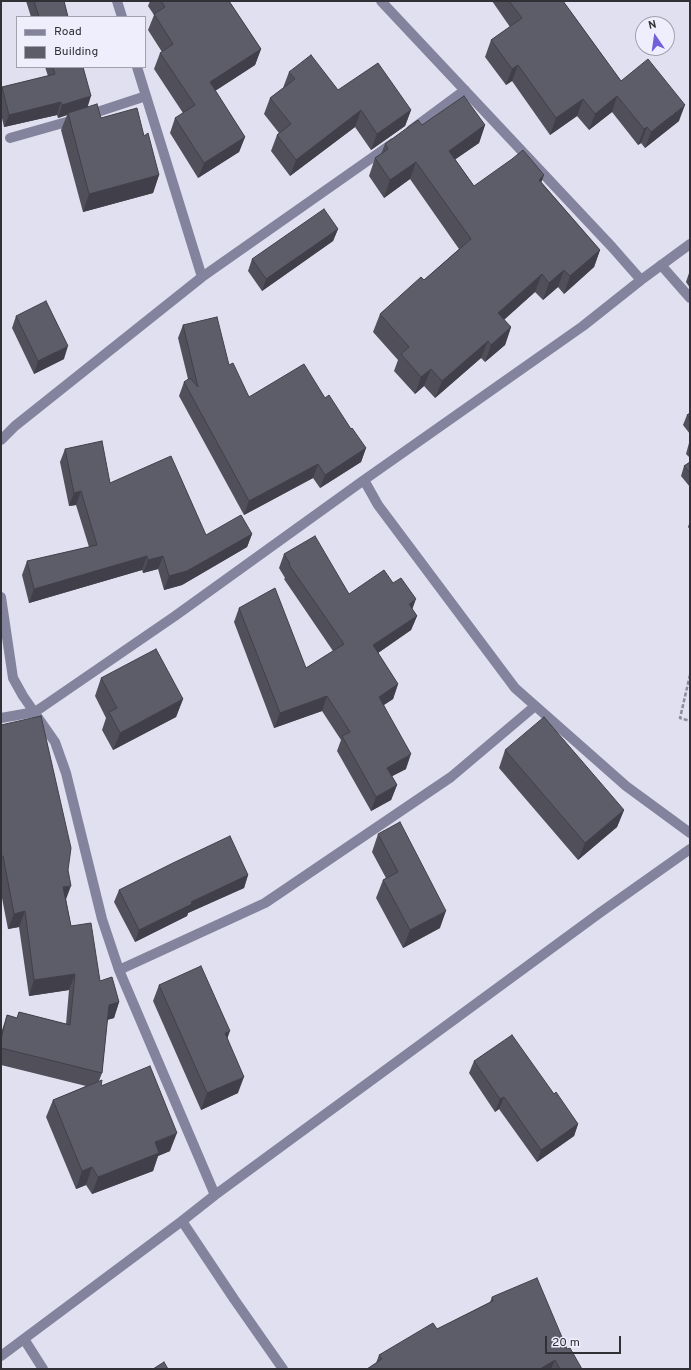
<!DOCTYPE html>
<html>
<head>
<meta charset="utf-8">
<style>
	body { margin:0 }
	#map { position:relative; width:691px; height:1370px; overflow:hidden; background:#e1e0f0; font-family:Overpass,sans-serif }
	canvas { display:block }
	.frame { position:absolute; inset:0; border:2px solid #303036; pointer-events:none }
	.legend { position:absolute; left:16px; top:16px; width:130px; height:52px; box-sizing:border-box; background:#eeeefd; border:1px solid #a2a2ad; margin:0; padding:5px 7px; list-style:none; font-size:12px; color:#303036 }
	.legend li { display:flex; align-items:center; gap:8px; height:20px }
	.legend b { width:20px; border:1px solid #a2a2ad }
	.north { position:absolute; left:635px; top:16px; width:40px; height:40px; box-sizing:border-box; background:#eeeefd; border:1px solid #a2a2ad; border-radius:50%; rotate:347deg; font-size:11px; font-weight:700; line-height:16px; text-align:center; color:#303036 }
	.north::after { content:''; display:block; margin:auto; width:14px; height:18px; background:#745fda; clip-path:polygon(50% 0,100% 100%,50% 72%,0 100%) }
	.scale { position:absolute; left:545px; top:1336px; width:76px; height:18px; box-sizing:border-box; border:2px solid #303036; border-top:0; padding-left:5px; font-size:12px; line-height:14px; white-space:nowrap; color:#303036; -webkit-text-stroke:3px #eeeefd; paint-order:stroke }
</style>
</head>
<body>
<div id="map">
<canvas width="691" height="1370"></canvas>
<div class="frame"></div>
<ul class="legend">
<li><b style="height:5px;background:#84839d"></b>Road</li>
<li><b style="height:11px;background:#5d5c69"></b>Building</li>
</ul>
<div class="north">N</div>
<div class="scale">20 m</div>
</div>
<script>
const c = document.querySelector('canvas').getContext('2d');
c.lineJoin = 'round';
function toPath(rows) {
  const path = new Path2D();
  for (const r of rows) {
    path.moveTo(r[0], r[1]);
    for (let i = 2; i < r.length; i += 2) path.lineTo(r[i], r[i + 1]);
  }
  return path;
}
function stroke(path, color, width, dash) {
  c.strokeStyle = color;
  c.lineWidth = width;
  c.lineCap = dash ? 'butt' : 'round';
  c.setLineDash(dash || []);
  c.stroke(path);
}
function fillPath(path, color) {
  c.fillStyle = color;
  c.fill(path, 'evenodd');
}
stroke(toPath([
	[690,675,680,718,690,721]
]), '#8d8c98', 2.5, [4, 2]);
stroke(toPath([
	[117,1,122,17],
	[381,1,612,247,641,280],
	[137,67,202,277],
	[411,130,465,90],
	[10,138,70,121,146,96],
	[690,244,641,280,583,326,364,480,378,505,515,688,626,786,690,833],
	[661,265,690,298],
	[1,440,15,426,202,277,393,143],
	[1,597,13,678,23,696,55,742,66,773,102,919,119,970,215,1195],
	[1,718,35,712,175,616,364,480],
	[119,970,265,903,451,777,535,706],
	[182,1221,234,1299,283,1369],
	[24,1339,43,1369],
	[1,1356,182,1221,215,1195,601,912,690,849]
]), '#84839d', 10);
fillPath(toPath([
	[26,1,64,1,68,17,31,17],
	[150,1,229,1,261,49,255,65,215,91,245,137,239,152,198,178,170,133,175,118,183,113,154,69,160,53,162,52,148,30,154,15,148,6],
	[492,1,563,1,621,81,679,121,645,148,641,143,638,145,612,112,589,130,577,116,550,135,512,81,506,85,485,57,491,40,510,27],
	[45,67,83,67,87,106,101,118,144,136,159,175,153,193,83,212,61,130,67,115,58,118,57,115,4,127,1,114,1,90,2,87,48,76],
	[289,72,338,90,411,110,405,126,371,150,355,127,290,176,271,151,277,135,279,133,264,114,270,98,283,88],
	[422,125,485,125,479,143,455,159,474,186,542,183,600,250,594,267,564,294,558,287,543,300,535,292,504,320,511,327,505,345,485,362,481,358,435,398,424,386,415,394,394,371,398,360,373,332,380,314,424,280,459,249,410,179,384,198,369,176,375,158,381,154,385,144],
	[338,229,333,241,262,291,248,271,252,259],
	[690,270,690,288,686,282],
	[16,316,64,359,34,374,12,328],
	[183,325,229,365,249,397,325,398,366,448,361,462,320,488,313,478,244,515,179,396,184,382,188,379,178,338],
	[690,413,690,434,683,425,687,415],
	[689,443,690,443,690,458,686,454],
	[65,449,110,483,206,535,252,534,247,547,182,585,164,590,158,569,143,573,142,570,29,603,22,575,27,561,89,547,76,505,69,506,60,462],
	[690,462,690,487,681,476,684,466],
	[690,521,690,530,688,527],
	[284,554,349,594,393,583,417,616,411,630,378,653,398,684,393,699,384,705,406,769,392,776,397,785,391,800,371,811,337,751,341,740,322,711,274,728,234,622,239,608,306,668,333,651,284,579,285,578,279,568],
	[101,678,183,699,176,717,113,750,102,730,106,718,95,696],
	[1,725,68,870,66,899,71,926,100,981,119,1002,114,1018,107,1020,102,1073,99,1081,101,1086,170,1151,158,1156,153,1171,92,1194,86,1185,76,1189,46,1117,53,1100,86,1086,1,1065,1,1033,7,1015,17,1018,19,1012,66,1024,69,990,29,996,19,927,8,929,1,893],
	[505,750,624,810,617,827,578,860,499,768],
	[378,834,440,928,403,948,376,898,383,880,386,878,372,852],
	[248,875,244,888,188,913,187,916,135,942,114,902,119,890],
	[159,985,228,1039,238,1093,201,1110,153,1001],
	[474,1061,554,1094,578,1124,574,1136,537,1162,499,1109,495,1112,469,1073],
	[492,1297,567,1349,582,1369,367,1369,376,1363,379,1355,437,1329,490,1302]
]), '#504f5a');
fillPath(toPath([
	[261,49,255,65,204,98,210,82],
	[518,65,512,81,506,85,512,69],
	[91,96,87,109,68,113,67,115,58,118,62,105],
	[617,96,612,112,589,130,595,114],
	[583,99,577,116,550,135,556,118],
	[61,102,57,115,4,127,9,115],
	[685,105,679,121,645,148,651,132],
	[361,110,355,127,290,176,296,160],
	[411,110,405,126,371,150,377,134],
	[485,125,479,143,443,168,449,151],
	[647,127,641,143,638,145,644,129],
	[245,137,239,152,198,178,204,163],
	[416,162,410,179,384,198,390,180],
	[159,175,153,193,83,212,89,194],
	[544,175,538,192,539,180],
	[338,229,333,241,262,291,266,279],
	[600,250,594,267,564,294,570,276],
	[564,270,558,287,543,300,549,283],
	[542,274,535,292,492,330,498,313],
	[511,327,505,345,485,362,491,345],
	[488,341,481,358,435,398,442,381],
	[68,346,64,359,34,374,38,361],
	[431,369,424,386,415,394,421,377],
	[366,448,361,462,320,488,325,475],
	[318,464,313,478,244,515,249,501],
	[81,491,76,505,69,506,74,493],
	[252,534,247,547,182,585,164,590,169,576],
	[147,556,142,570,29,603,34,589],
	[163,556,158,569,143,573,148,560],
	[416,599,411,613,409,604],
	[417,616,411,630,368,660,373,645],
	[398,684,393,699,374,711,379,697],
	[327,696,322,711,274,728,280,713],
	[183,699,176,717,113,750,120,733],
	[411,754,406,769,381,782,387,768],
	[397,785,391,800,371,811,376,797],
	[624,810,617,827,578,860,585,843],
	[248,875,244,888,188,913,187,916,135,942,139,930,191,902],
	[71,886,65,902,63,887],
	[25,911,19,927,8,929,14,914],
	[446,911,440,928,403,948,410,930],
	[75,974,69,990,29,996,34,980],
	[119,1002,114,1018,103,1021,109,1005],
	[230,1031,224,1048,225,1033],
	[244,1077,238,1093,201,1110,207,1093],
	[504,1097,499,1109,495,1112,500,1099],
	[578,1124,574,1136,537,1162,541,1150],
	[177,1133,170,1151,158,1156,153,1171,92,1194,98,1177,155,1142],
	[92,1167,86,1185,76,1189,82,1171],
	[555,1360,551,1369,540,1369]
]), '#41404a');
const building = toPath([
	[34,1,64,1,68,17,39,17,34,1],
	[161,1,229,1,261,49,210,82,245,137,204,163,175,118,195,105,160,53,173,44,154,14,165,7,161,1],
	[509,1,563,1,621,81,648,59,685,105,651,132,647,127,644,129,617,96,595,114,583,99,556,118,518,65,512,69,491,40,522,18,509,1],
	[311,55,338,90,378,63,411,110,377,134,361,110,296,160,277,135,291,124,270,98,295,79,289,72,311,55],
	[53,67,83,67,91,96,62,105,61,102,9,115,2,87,55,74,53,67],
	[464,96,485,125,449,151,474,186,512,159,523,150,544,175,539,180,600,250,570,276,564,270,549,283,542,274,498,313,511,327,491,345,488,341,442,381,431,369,421,377,401,354,409,347,380,314,421,277,424,280,471,239,416,162,390,180,375,158,388,149,385,144,418,120,422,125,464,96],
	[97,104,101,118,137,108,144,136,148,133,159,175,89,194,68,113,97,104],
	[324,209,338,229,266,279,252,259,324,209],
	[46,301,68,346,38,361,16,316,46,301],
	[217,317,229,365,233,363,249,397,304,364,325,398,329,395,351,429,352,428,366,448,325,475,318,464,249,501,184,382,190,378,198,387,183,325,217,317],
	[690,413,690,419,687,415,690,413],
	[102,441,110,483,171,456,206,535,241,515,252,534,187,571,169,576,163,556,148,560,147,556,34,589,27,561,97,545,81,491,74,493,65,449,102,441],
	[690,462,690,473,684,466,690,462],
	[315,536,349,594,384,570,393,583,401,578,416,599,409,604,417,616,373,645,398,684,379,697,411,754,387,768,397,785,376,797,342,736,350,732,327,696,280,713,239,608,275,588,306,668,344,644,289,565,290,564,284,554,315,536],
	[156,649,183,699,120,733,109,712,117,708,101,678,156,649],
	[41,716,71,848,68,870,71,886,63,887,71,926,91,923,100,981,112,977,119,1002,109,1005,102,1073,1,1048,1,1039,7,1015,17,1018,19,1012,70,1025,75,974,34,980,25,911,14,914,3,856,1,856,1,725,41,716],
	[544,717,624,810,585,843,505,750,544,717],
	[400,822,446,911,410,930,383,880,398,872,378,834,400,822],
	[230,836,248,875,191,902,192,904,139,930,119,890,173,863,230,836],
	[201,966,230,1031,225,1033,244,1077,207,1093,159,985,201,966],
	[512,1035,554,1094,556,1092,578,1124,541,1150,504,1097,500,1099,474,1061,512,1035],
	[150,1066,177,1133,155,1142,159,1153,98,1177,92,1167,82,1171,53,1100,102,1080,101,1086,150,1066],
	[537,1278,567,1349,570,1348,582,1369,560,1369,555,1360,540,1369,367,1369,382,1359,379,1355,433,1323,437,1329,493,1301,492,1297,537,1278],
	[164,1362,168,1369,153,1369,164,1362]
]);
fillPath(building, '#5d5c69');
stroke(building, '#41404a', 1);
</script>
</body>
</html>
